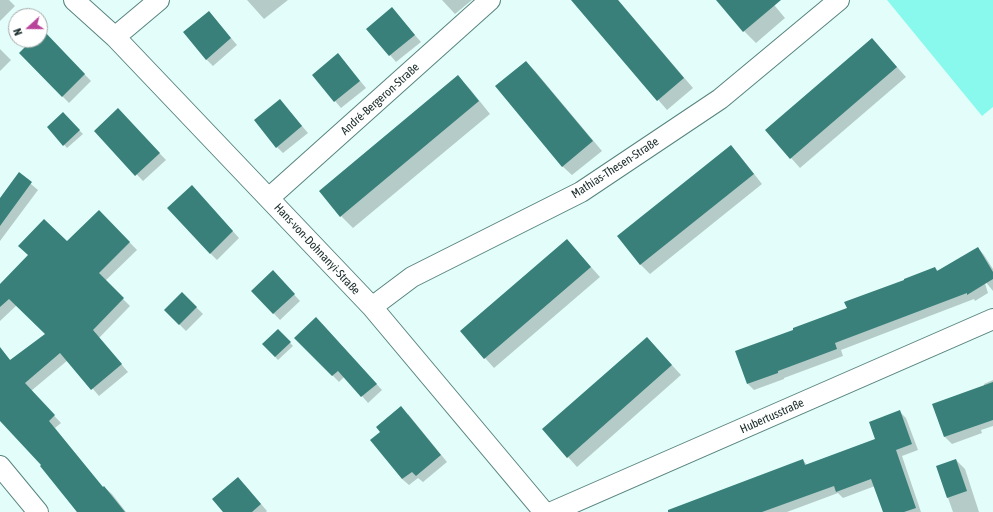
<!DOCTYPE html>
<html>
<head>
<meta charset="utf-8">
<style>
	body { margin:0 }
	#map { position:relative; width:993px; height:512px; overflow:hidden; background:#e3fefa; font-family:"Asap Condensed",sans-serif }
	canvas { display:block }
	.north { position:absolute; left:8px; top:8px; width:40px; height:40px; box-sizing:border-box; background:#fff; border:1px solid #a3abaa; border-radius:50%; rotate:249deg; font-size:11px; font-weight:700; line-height:16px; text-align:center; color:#1a2c2a }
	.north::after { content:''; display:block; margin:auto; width:14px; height:18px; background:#b9439a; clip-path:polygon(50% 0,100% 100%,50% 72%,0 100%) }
</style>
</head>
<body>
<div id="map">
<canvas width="993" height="512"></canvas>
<div class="north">N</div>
</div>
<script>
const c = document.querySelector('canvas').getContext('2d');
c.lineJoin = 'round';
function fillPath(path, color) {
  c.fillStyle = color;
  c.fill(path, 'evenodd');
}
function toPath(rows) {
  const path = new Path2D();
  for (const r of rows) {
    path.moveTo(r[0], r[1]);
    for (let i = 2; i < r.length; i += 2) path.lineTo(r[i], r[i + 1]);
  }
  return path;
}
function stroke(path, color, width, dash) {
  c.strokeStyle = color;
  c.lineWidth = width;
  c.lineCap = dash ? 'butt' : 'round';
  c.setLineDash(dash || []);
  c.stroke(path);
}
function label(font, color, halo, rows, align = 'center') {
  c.font = font + ' "Asap Condensed",sans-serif';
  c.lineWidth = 3.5;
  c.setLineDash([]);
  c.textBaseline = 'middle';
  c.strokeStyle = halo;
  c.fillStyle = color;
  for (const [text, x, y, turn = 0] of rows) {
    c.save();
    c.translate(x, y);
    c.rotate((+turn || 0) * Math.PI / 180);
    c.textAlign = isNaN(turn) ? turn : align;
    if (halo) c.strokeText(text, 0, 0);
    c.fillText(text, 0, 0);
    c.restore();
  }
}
fillPath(toPath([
	[887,0,993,0,993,107,982,116]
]), '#8af9ed');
fillPath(toPath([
	[0,0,9,0,15,6,0,21],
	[247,0,288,0,264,19],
	[442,0,472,0,455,14],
	[572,0,618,0,693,88,667,110],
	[717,0,770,0,785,18,756,43,744,31],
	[392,9,421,42,396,62,368,29],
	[215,19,237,45,213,66,206,59],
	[43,31,91,81,69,103,20,53,33,40,40,40,40,34],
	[872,39,906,77,800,168,766,130],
	[0,49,11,60,0,71],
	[344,61,366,88,341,108,313,75],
	[526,62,535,71,602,151,572,175,562,166],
	[458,77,470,89,490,114,353,228,341,216],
	[286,107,308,133,283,153,277,147],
	[63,114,83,134,67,148,48,127],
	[124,116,166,160,143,181,95,131],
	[731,146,740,156,762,184,650,274,640,264],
	[19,174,38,190,0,241,0,200],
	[198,193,239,238,217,260,210,253],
	[99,211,137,250,105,281,130,306,99,338,128,372,99,396,68,360,31,391,61,423,55,428,103,488,104,487,112,494,126,512,77,512,43,465,0,419,0,348,11,361,46,334,17,305,0,321,0,285,67,243],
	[567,240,600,277,494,368,461,331],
	[978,248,984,255,993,269,993,291,984,280,988,293,975,301,974,299,841,350,843,356,784,378,784,379,754,390,748,384,795,330,848,309,935,268,939,272],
	[279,278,300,301,280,320,252,291],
	[182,293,203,314,186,331,165,310],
	[322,324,382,390,368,403,345,376,339,382,296,338],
	[278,330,293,346,278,360,263,344],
	[647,338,681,375,577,467,568,457],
	[993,380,993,426,981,430,982,433,952,444,945,437,933,405,984,386,984,384],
	[900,412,906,418,918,450,902,456,921,512,884,512,875,486,843,498,838,493,787,512,694,512,803,460,807,465,876,440],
	[408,414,447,462,423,482,418,478,409,485,402,479],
	[956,460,965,469,979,512,953,512,937,467],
	[245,485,267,511,266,512,224,512]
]), '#0003');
fillPath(toPath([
	[571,0,618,0,684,78,657,101],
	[716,0,781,0,743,32],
	[392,7,415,35,389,56,366,29],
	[209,11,231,38,206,60,183,32],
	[43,30,85,74,62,97,19,53,32,40,40,40,40,32],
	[872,38,897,67,790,159,765,130],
	[338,53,360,81,334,102,312,75],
	[526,61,593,141,562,167,495,86],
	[458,75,479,101,340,217,319,191],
	[280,99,302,126,276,148,254,120],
	[118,108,160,153,135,176,94,131],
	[63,112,80,130,63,146,47,127],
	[731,145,754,174,640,265,617,236],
	[19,172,32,182,0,226,0,198],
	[192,185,233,231,210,254,167,208],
	[99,210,130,242,99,273,124,298,93,330,122,364,91,390,60,353,25,383,55,415,49,421,103,487,104,486,125,512,77,512,40,466,41,465,0,421,0,347,10,360,45,334,9,299,0,307,0,284,28,255,18,246,44,219,67,241],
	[567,239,591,267,484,359,460,331],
	[978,247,993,272,993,279,967,295,967,293,835,343,837,349,778,371,778,373,747,384,735,351,793,330,793,328,847,308,844,302,904,280,904,279,935,267,937,271],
	[273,270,295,294,273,314,251,291],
	[182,292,197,307,179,325,164,310],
	[316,317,377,384,361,397,338,371,332,376,294,338],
	[278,329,291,342,275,357,262,344],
	[647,337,672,365,567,458,542,429],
	[993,382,993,420,944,437,932,404],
	[401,406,441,455,416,476,412,472,402,479,370,440,380,432,376,427],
	[900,410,912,444,896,450,916,508,904,512,883,512,871,479,836,492,834,486,762,512,668,512,668,510,803,459,805,465,875,439,869,422],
	[956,459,967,491,947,498,936,466],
	[238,477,261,504,252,512,223,512,212,499]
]), '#388079');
const minor = toPath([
	[74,0,115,37,372,307,544,512],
	[115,37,159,0],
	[269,198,490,0],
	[372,307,412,277,581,192,720,99,839,0],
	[0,466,38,512],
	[552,512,993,319]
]);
stroke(minor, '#59847f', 22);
stroke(minor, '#fff', 20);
label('12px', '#1a2c2a', '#fff', [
	["André-Bergeron-Straße",380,99,-42],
	["Mathias-Thesen-Straße",615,168,-33],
	["Hans-von-Dohnanyi-Straße",317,249,47],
	["Hubertusstraße",772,416,-24]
]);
</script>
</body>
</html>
